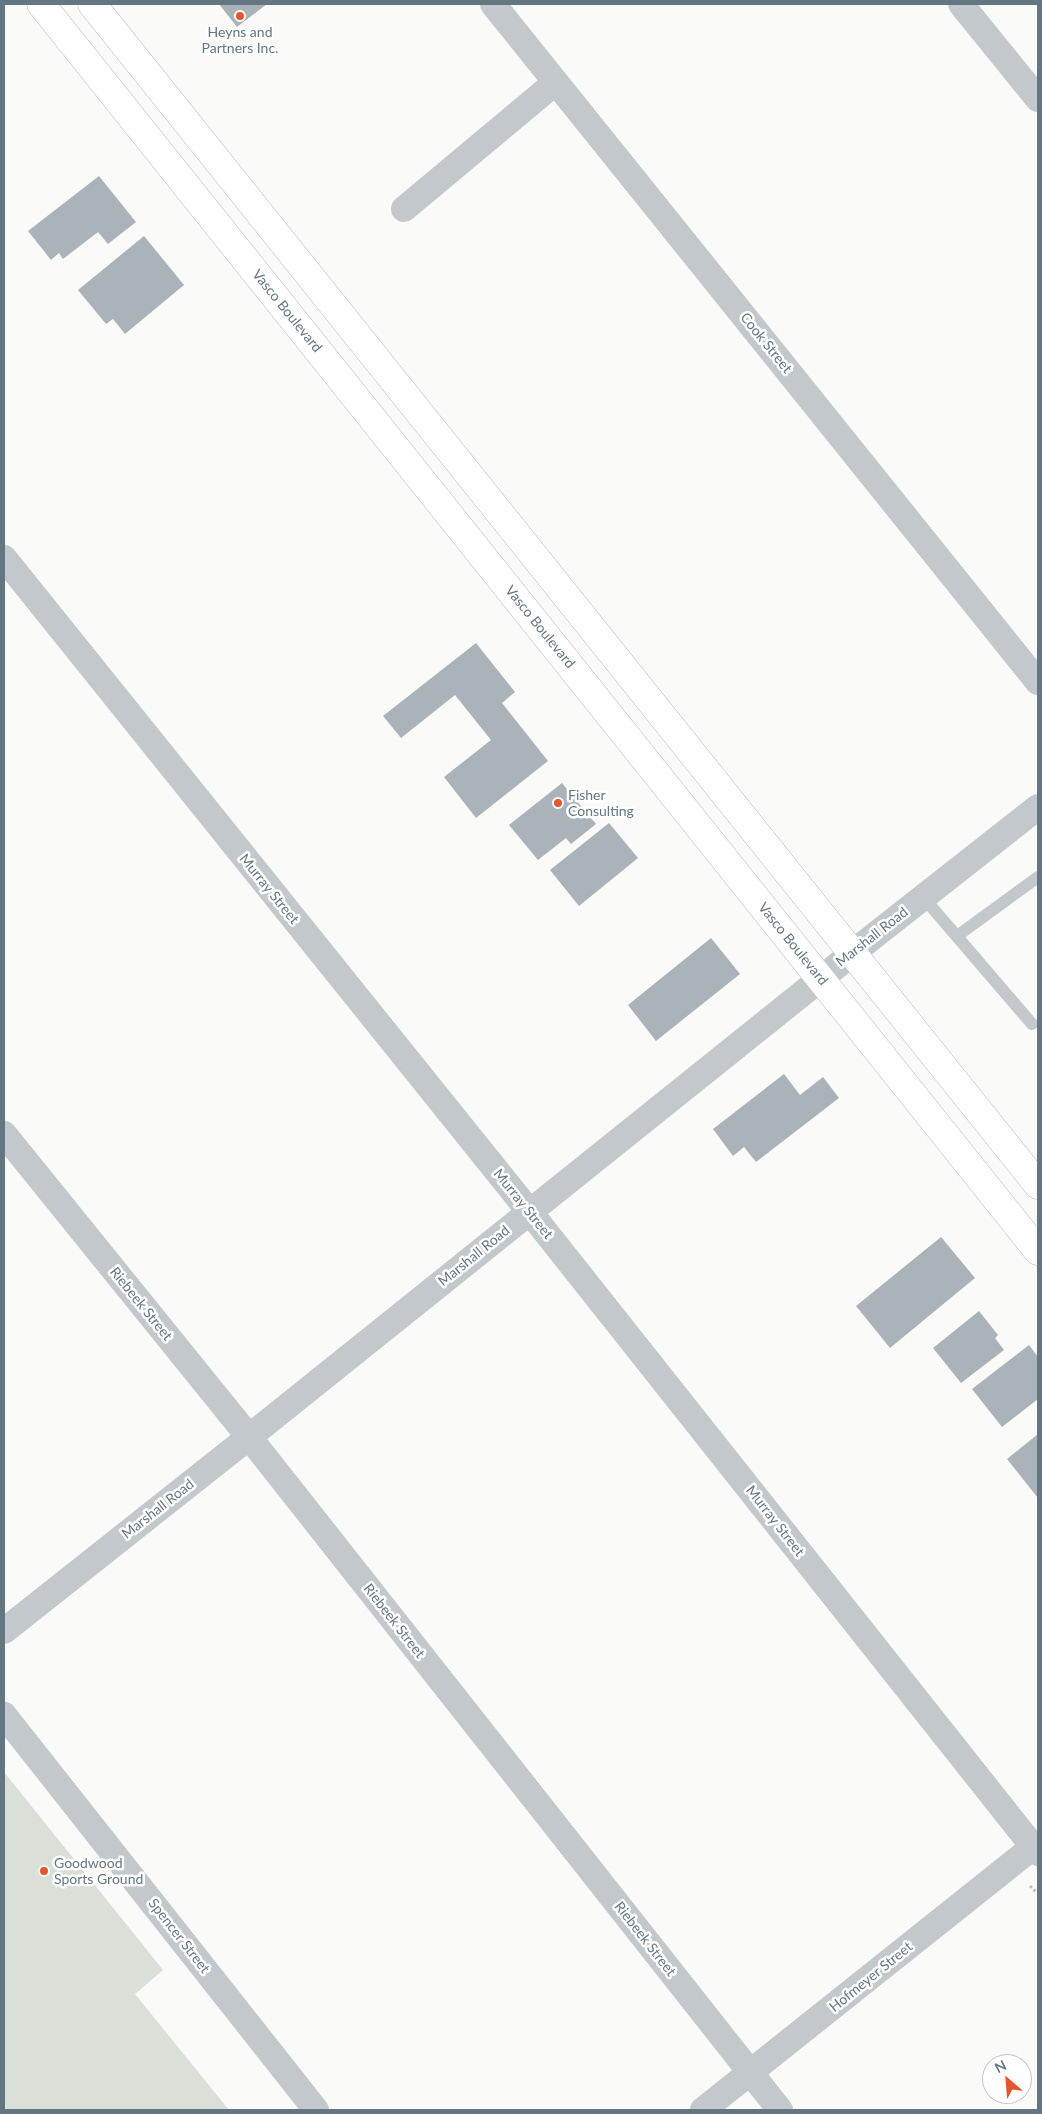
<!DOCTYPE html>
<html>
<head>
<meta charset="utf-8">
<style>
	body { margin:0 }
	#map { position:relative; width:1042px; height:2114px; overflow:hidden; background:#fafaf8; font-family:Lato,sans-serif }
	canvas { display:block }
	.frame { position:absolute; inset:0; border:5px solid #657683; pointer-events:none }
	.north { position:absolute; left:982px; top:2054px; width:50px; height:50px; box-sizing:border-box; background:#fff; border:1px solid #c1c8cd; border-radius:50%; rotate:333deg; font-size:14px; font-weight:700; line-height:20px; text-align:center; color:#657683 }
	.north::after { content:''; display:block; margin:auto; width:18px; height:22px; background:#e4572e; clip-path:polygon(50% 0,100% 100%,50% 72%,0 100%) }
</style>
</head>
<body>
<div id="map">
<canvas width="1042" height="2114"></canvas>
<div class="frame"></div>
<div class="north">N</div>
</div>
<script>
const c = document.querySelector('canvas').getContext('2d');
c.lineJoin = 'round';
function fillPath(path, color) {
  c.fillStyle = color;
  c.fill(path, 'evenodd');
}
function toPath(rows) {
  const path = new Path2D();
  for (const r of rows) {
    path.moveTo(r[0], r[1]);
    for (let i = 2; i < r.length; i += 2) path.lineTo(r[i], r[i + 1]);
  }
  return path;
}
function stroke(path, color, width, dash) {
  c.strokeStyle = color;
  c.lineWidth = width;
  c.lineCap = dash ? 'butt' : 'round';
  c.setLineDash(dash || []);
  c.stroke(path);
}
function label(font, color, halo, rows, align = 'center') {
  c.font = font + ' Lato,sans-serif';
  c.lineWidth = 5;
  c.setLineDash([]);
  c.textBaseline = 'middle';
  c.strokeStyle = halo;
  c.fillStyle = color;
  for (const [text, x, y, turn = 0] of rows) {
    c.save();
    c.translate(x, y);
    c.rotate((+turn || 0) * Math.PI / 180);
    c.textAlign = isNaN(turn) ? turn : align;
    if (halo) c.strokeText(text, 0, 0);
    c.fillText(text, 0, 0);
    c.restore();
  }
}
fillPath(toPath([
	[4,1772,163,1970,135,1994,229,2110,4,2110]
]), '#dadfd7');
fillPath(toPath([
	[219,4,267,4,237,27],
	[99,176,136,222,108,244,98,232,63,259,59,253,51,260,28,231],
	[144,236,184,285,125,334,113,319,106,324,78,290],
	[476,643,515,692,502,703,548,761,476,818,444,777,491,740,455,695,401,738,383,716],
	[562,783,596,824,571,844,566,838,538,860,509,825],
	[609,823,638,858,579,906,550,870],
	[711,938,740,974,656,1041,628,1005],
	[784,1074,800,1095,823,1077,839,1098,756,1162,744,1147,733,1156,713,1129],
	[941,1237,975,1278,890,1348,856,1306],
	[979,1311,998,1335,995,1338,1004,1350,961,1383,933,1348],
	[1029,1345,1038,1357,1038,1399,1002,1427,972,1389],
	[1038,1434,1038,1498,1007,1459]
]), '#aab3b9');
const secondary = toPath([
	[41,4,1038,1251],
	[92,4,1038,1185]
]);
stroke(secondary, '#b3babf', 29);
stroke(toPath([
	[1030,1886,1036,1892]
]), '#bbbfc2', 3, [2.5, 2.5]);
stroke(toPath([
	[923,897,1032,1024],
	[957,936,1038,877]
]), '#c3c8cc', 12);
stroke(toPath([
	[493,4,1038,682],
	[961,4,1038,99],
	[404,209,556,82],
	[4,558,529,1211,1038,1853],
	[4,1134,249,1437,780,2110],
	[4,1631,249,1437,879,932,1038,807],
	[4,1715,316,2110],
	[703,2110,1038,1843]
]), '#c3c8cc', 26);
stroke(secondary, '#fff', 28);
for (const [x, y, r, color] of [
	[240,16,5,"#e4572e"],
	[558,803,5,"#e4572e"],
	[44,1871,5,"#e4572e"]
]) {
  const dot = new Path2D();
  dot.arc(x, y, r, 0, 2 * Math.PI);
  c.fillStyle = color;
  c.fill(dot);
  stroke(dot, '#fff', 2);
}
label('14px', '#657683', '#fff', [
	["Heyns and",240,32,"center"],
	["Partners Inc.",240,48,"center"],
	["Fisher",568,795],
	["Consulting",568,811],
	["Goodwood",54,1863],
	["Sports Ground",54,1879]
], 'left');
label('14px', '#657683', '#fff', [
	["Vasco Boulevard",287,311,51],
	["Cook Street",766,343,51],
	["Vasco Boulevard",540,627,51],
	["Murray Street",269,889,51],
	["Marshall Road",872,937,-38],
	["Vasco Boulevard",793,944,51],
	["Murray Street",523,1204,51],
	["Marshall Road",474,1256,-39],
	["Riebeek Street",141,1304,51],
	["Marshall Road",158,1509,-38],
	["Murray Street",775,1521,52],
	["Riebeek Street",394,1621,52],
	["Spencer Street",179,1936,52],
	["Riebeek Street",645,1939,52],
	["Hofmeyer Street",871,1977,-39]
]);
</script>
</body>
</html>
